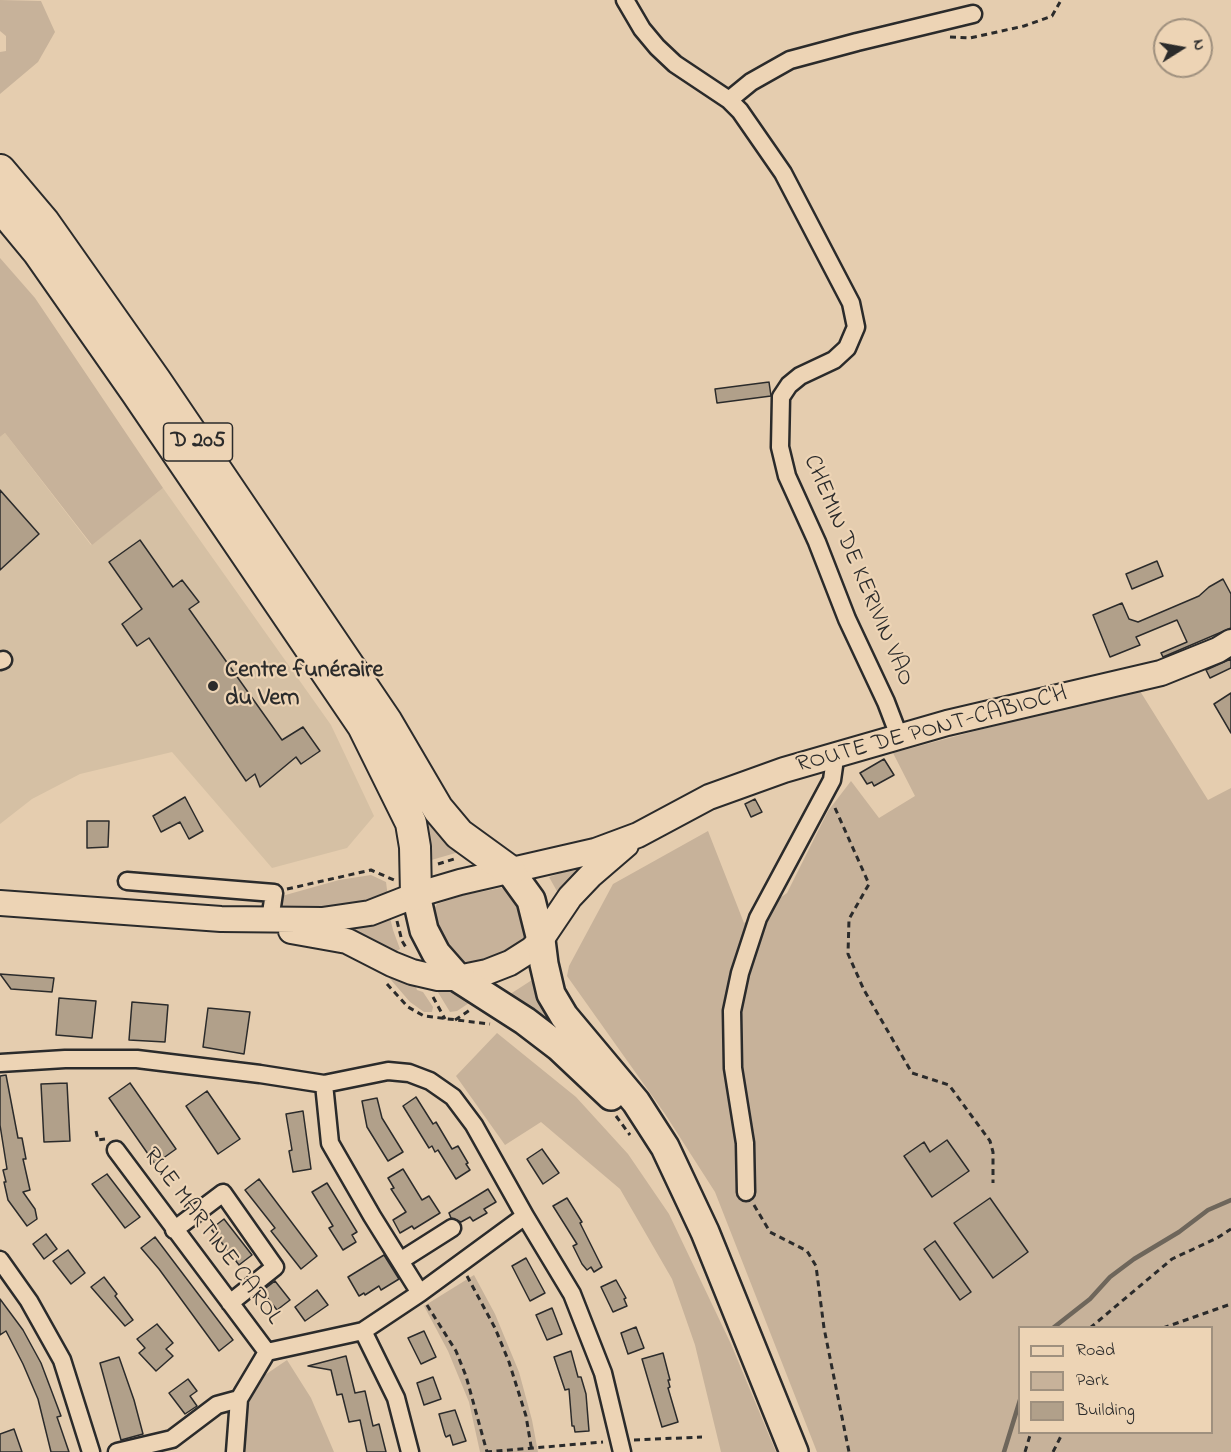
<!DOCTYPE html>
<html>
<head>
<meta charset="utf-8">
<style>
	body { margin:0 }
	#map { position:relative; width:1231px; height:1452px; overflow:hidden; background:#e5cdaf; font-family:"Indie Flower",sans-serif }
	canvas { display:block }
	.legend { position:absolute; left:1018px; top:1326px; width:195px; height:108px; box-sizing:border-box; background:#edd4b5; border:2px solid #9f907e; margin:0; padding:8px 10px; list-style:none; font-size:18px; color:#2b2b2b }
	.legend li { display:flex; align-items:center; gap:12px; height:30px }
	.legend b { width:30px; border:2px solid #9f907e }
	.north { position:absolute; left:1153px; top:18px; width:60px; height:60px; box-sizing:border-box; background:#edd4b5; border:2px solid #9f907e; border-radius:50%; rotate:79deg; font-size:16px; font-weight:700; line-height:24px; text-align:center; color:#2b2b2b }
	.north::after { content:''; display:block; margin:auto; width:21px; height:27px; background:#2b2b2b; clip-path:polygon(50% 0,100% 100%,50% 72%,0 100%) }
</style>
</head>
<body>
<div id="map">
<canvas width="1231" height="1452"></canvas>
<ul class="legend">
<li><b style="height:8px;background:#edd4b5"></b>Road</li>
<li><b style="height:16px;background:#c7b29a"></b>Park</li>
<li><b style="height:16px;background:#b1a08a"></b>Building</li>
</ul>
<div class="north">N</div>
</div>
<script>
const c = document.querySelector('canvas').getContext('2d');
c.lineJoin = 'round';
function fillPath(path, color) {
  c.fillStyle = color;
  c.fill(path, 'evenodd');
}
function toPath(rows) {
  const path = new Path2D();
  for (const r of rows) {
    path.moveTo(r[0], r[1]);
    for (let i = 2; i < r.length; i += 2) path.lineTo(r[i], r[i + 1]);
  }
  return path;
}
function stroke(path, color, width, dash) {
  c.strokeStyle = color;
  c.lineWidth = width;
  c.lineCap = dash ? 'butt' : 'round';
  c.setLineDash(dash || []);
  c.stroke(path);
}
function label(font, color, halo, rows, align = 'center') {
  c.font = font + ' "Indie Flower",sans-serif';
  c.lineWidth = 4.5;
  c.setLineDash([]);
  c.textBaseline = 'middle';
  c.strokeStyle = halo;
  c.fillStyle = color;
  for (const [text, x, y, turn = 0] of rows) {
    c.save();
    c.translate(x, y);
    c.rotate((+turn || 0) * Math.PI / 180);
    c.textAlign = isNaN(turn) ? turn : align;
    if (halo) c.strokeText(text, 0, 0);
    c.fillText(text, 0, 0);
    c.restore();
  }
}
fillPath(toPath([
	[5,433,91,545,163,488,331,725,374,816,347,848,272,868,172,752,80,774,32,799,0,824,0,437]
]), '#d5c0a4');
fillPath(toPath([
	[0,0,41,1,55,32,38,62,0,94,0,52,6,51,6,36,0,31],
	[0,258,35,298,163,488,92,545,5,433,0,437],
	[1140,691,1208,800,1231,788,1231,1452,817,1452,715,1192,665,1114,567,976,569,966,613,884,708,831,744,923,787,893,828,811,851,781,879,818,915,796,893,753,1009,722],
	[1020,1328,1212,1328,1212,1432,1020,1432],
	[382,730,466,850,428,861],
	[589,864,566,885,558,893,549,877],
	[371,875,386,882,388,897,378,901,283,914,282,896,339,880],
	[501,888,507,889,521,910,526,923,527,938,509,951,488,960,466,964,455,956,444,940,436,922,434,909,437,904,464,895],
	[389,913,393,930,400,949,395,952,363,935,342,928],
	[385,973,415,984,417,990,423,992,433,1007,432,1012,424,1012,410,1002],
	[532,980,536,982,571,1040,504,998],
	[436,989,452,990,475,999,457,1011,450,1012],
	[497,1033,576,1097,628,1154,669,1214,731,1344,776,1452,721,1452,695,1345,672,1279,620,1189,541,1122,505,1145,456,1076],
	[474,1275,495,1314,519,1372,532,1420,538,1452,480,1452,469,1402,448,1351,424,1306],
	[287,1360,311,1398,334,1452,246,1452,244,1445,246,1411,259,1379]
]), '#c7b29a');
stroke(toPath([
	[1053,1328,1090,1299,1110,1277,1134,1259,1179,1232,1208,1210,1231,1200],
	[1004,1452,1020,1400]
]), '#6e665b', 4.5);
const building = toPath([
	[769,382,771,396,717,403,715,389,769,382],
	[0,490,39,534,0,570,0,490],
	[140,540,173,587,182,580,199,602,189,609,282,740,303,727,320,751,301,764,296,757,260,787,255,774,246,781,149,638,137,646,122,624,142,609,109,562,140,540],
	[1157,561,1163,576,1132,589,1126,574,1157,561],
	[1223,579,1231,594,1231,628,1163,657,1161,653,1187,642,1177,620,1136,637,1140,645,1110,657,1093,615,1122,603,1129,619,1138,622,1199,596,1209,587,1223,579],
	[1231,659,1231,668,1210,678,1206,670,1231,659],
	[1231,693,1231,733,1214,704,1231,693],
	[884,759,894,775,874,786,872,782,867,784,860,773,884,759],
	[185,797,203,831,189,839,180,822,161,832,153,816,185,797],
	[755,799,762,812,751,817,745,804,755,799],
	[87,821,109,821,108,847,87,848,87,821],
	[0,974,54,978,52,992,11,989,0,974],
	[59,998,96,1001,92,1038,56,1035,59,998],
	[132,1002,168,1005,165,1042,129,1040,132,1002],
	[208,1008,250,1012,244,1054,203,1047,208,1008],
	[6,1075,18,1138,22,1138,26,1159,23,1159,30,1190,23,1192,35,1209,37,1219,27,1226,8,1200,4,1182,6,1182,3,1170,7,1169,0,1125,0,1076,6,1075],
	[67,1083,70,1141,44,1142,41,1084,67,1083],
	[130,1083,176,1149,155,1164,109,1098,130,1083],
	[207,1091,240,1139,218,1154,186,1106,207,1091],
	[416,1097,433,1124,436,1122,452,1149,458,1146,468,1163,466,1164,470,1170,456,1179,438,1150,435,1152,432,1146,429,1148,403,1106,416,1097],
	[377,1098,382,1118,403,1152,388,1161,367,1127,362,1101,377,1098],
	[303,1111,311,1169,293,1172,289,1151,292,1150,286,1114,303,1111],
	[947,1140,969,1171,932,1197,904,1156,924,1142,930,1152,947,1140],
	[542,1149,559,1173,543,1184,527,1159,542,1149],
	[403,1169,422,1200,429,1196,440,1213,414,1229,412,1226,400,1233,393,1220,406,1212,391,1189,394,1188,388,1178,403,1169],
	[107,1174,140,1217,125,1228,92,1184,107,1174],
	[259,1179,317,1256,301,1269,271,1231,275,1228,245,1190,259,1179],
	[327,1183,357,1232,352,1235,356,1242,343,1250,329,1228,333,1226,312,1192,327,1183],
	[488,1189,496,1202,484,1209,487,1213,473,1221,470,1217,461,1222,451,1218,449,1213,488,1189],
	[567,1198,582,1222,580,1223,602,1267,594,1272,591,1267,587,1270,582,1264,573,1246,577,1244,553,1206,567,1198],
	[990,1198,1028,1252,993,1278,954,1223,990,1198],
	[224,1219,252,1255,239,1265,211,1229,224,1219],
	[46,1234,57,1249,44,1259,33,1244,46,1234],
	[155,1237,233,1340,219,1351,159,1269,141,1248,155,1237],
	[935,1241,971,1292,960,1300,924,1249,935,1241],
	[68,1250,85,1273,71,1284,53,1261,68,1250],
	[384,1255,399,1279,381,1290,379,1286,365,1295,364,1293,359,1296,348,1277,384,1255],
	[526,1258,545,1293,530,1301,512,1266,526,1258],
	[104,1277,117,1294,115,1296,133,1320,125,1326,91,1287,104,1277],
	[616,1280,626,1298,624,1299,627,1306,613,1312,601,1287,616,1280],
	[275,1281,290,1300,277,1310,262,1291,275,1281],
	[317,1290,328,1305,305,1321,295,1307,317,1290],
	[0,1299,23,1330,41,1363,61,1416,57,1417,69,1452,51,1452,38,1399,23,1364,6,1331,0,1335,0,1299],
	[552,1308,562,1334,547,1340,536,1315,552,1308],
	[157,1324,173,1343,166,1349,173,1356,156,1371,139,1353,145,1348,137,1339,157,1324],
	[636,1327,644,1348,628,1354,621,1333,636,1327],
	[424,1331,436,1357,421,1364,408,1338,424,1331],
	[571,1351,578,1377,581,1377,586,1394,589,1431,575,1432,574,1426,572,1426,569,1389,565,1390,554,1357,571,1351],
	[663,1353,670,1380,668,1380,670,1387,668,1388,678,1422,662,1427,642,1359,663,1353],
	[346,1356,355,1393,365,1391,373,1426,379,1424,386,1452,367,1452,360,1420,349,1422,342,1394,337,1395,331,1370,308,1366,346,1356],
	[119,1357,134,1400,143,1434,121,1440,100,1363,119,1357],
	[433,1377,441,1399,424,1405,417,1383,433,1377],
	[188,1379,197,1391,190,1396,197,1406,185,1414,169,1393,188,1379],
	[455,1410,466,1441,453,1445,450,1435,446,1437,445,1435,439,1414,455,1410],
	[14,1429,22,1452,0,1452,0,1434,14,1429]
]);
fillPath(building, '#b1a08a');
stroke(building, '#2b2b2b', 1.5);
const street = toPath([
	[625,0,642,29,657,47,675,64,729,100,740,111,783,173,851,303,856,327,847,348,834,360,800,376,789,385,781,397,780,447,787,476,817,542,847,619,886,702,899,736],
	[729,100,751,82,790,60,857,42,973,14],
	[0,661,3,660],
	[127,881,274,893,270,920],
	[0,1063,65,1059,137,1059,260,1074,324,1084,388,1071,409,1073,430,1081,453,1097,474,1125,525,1216],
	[324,1084,330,1143,372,1216,420,1293],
	[116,1150,267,1352],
	[746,1192,745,1143,733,1068,732,1011,740,973,758,918,832,780,834,766,833,756],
	[174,1230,223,1193,275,1267,230,1303],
	[0,1260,29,1301,62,1360,91,1452],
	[400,1261,452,1228],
	[363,1331,396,1398,410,1452],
	[117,1452,172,1439,217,1405,239,1399,267,1352,363,1331,420,1293,525,1216,572,1294,603,1373,622,1452],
	[235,1452,239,1399]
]);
const secondary = toPath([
	[0,903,221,919,322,920,370,913,416,895,460,882,595,851,638,835,709,797,784,770,947,723,1161,673,1218,650,1231,642],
	[291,931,347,941,392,964,412,972,438,978,458,978,487,972,510,963,532,949,541,940,570,897,590,876,626,845]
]);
const primary = toPath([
	[510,871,531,900,541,940,544,964,551,994,564,1016,636,1102,665,1147,705,1232,794,1452],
	[416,895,424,930,436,953,458,978,525,1021,559,1047,611,1096]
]);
const highway = toPath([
	[0,170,44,222,156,381,387,722,438,809,459,834,510,871],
	[0,206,38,252,136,392,363,726,411,823,415,847,416,895]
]);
stroke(street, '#2b2b2b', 21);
stroke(secondary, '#2b2b2b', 28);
stroke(primary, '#2b2b2b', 32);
stroke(highway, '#2b2b2b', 34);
stroke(toPath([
	[950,37,970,38,1024,26,1052,16,1060,2],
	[835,808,869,884,849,919,848,954,864,990,912,1073,949,1085,990,1141,993,1152,993,1183],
	[438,864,454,859],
	[287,889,371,870,394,880],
	[397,921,402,941,407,949],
	[387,984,408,1007,424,1016,490,1024],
	[433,997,445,1019],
	[455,1020,470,1010],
	[616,1116,630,1135],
	[96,1131,98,1140,105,1139],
	[754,1205,770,1232,807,1251,816,1266,824,1328,849,1452],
	[467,1276,495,1328,509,1362,526,1416,532,1452],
	[427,1305,456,1351,466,1376,487,1452],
	[1090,1328,1172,1259,1217,1238,1231,1229],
	[1163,1328,1231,1304],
	[634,1440,702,1437],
	[486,1452,603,1442],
	[1025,1452,1031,1432],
	[1053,1452,1063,1432]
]), '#2b2b2b', 3, [6, 4.5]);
stroke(street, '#edd4b5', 16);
stroke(secondary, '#edd4b5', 24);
stroke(primary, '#edd4b5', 27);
stroke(highway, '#edd4b5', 30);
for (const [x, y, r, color] of [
	[213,686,6,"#2b2b2b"]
]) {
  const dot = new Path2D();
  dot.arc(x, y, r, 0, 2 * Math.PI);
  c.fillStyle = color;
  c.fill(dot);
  stroke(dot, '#edd4b5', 2);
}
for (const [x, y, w] of [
	[198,442,69]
]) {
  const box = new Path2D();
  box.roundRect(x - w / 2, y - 19, w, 38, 4.5);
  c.fillStyle = '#edd4b5';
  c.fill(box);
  stroke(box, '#2b2b2b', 1.5);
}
label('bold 22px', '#2b2b2b', null, [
	["D 205",198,442]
]);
label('24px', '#2b2b2b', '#edd4b5', [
	["CHEMIN DE KERIVIN VAO",857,571,67],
	["ROUTE DE PONT-CABIOC'H",932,731,-15],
	["RUE MARTINE CAROL",211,1237,53]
]);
label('bold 24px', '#2b2b2b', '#edd4b5', [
	["Centre funéraire",225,672],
	["du Vern",225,700]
], 'left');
</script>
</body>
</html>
